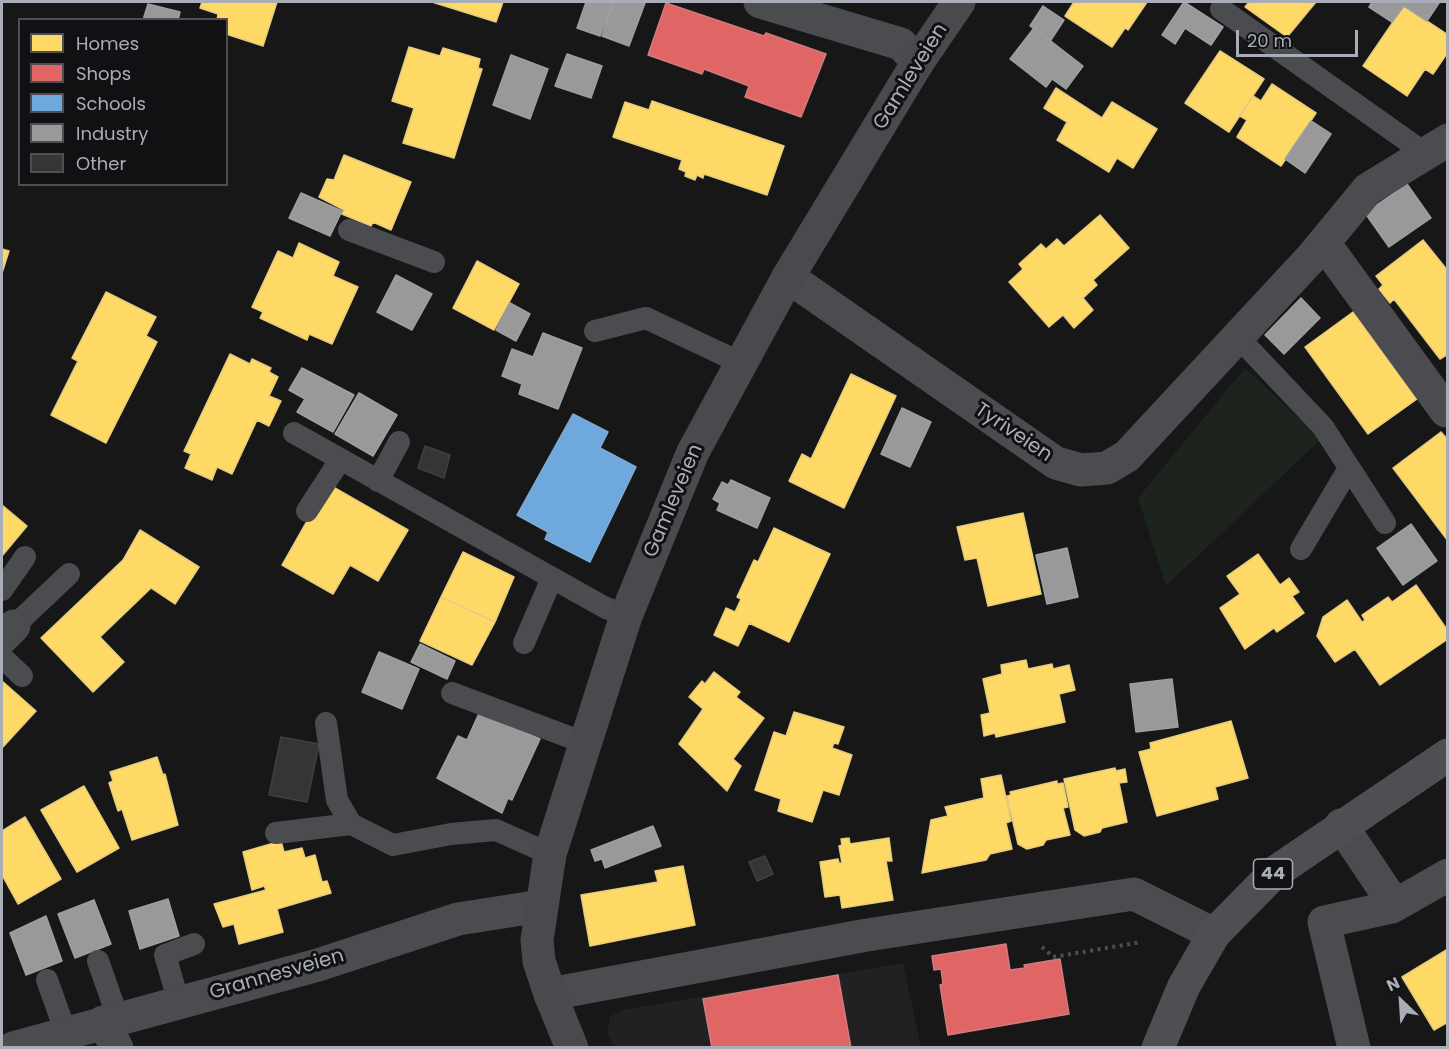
<!DOCTYPE html>
<html>
<head>
<meta charset="utf-8">
<style>
	body { margin:0 }
	#map { position:relative; width:1449px; height:1049px; overflow:hidden; background:#171717; font-family:Poppins,sans-serif }
	canvas { display:block }
	.frame { position:absolute; inset:0; border:3px solid #a8adb8; pointer-events:none }
	.legend { position:absolute; left:18px; top:18px; width:210px; height:168px; box-sizing:border-box; background:#111113; border:2px solid #4d4f55; margin:0; padding:8px 10px; list-style:none; font-size:18px; color:#a8adb8 }
	.legend li { display:flex; align-items:center; gap:12px; height:30px }
	.legend b { width:30px; border:2px solid #4d4f55 }
	.north { position:absolute; left:1371px; top:971px; width:60px; height:60px; -webkit-text-stroke:4px #111113; paint-order:stroke; rotate:335deg; font-size:16px; font-weight:700; line-height:24px; text-align:center; color:#a8adb8 }
	.north::after { content:''; display:block; margin:auto; width:21px; height:27px; background:#a8adb8; clip-path:polygon(50% 0,100% 100%,50% 72%,0 100%) }
	.scale { position:absolute; left:1236px; top:30px; width:122px; height:27px; box-sizing:border-box; border:3px solid #a8adb8; border-top:0; padding-left:8px; font-size:18px; line-height:21px; white-space:nowrap; color:#a8adb8; -webkit-text-stroke:4px #111113; paint-order:stroke }
</style>
</head>
<body>
<div id="map">
<canvas width="1449" height="1049"></canvas>
<div class="frame"></div>
<ul class="legend">
<li><b style="height:16px;background:#ffd966"></b>Homes</li>
<li><b style="height:16px;background:#e06666"></b>Shops</li>
<li><b style="height:16px;background:#6fa8dc"></b>Schools</li>
<li><b style="height:16px;background:#999"></b>Industry</li>
<li><b style="height:16px;background:#353536"></b>Other</li>
</ul>
<div class="north">N</div>
<div class="scale">20 m</div>
</div>
<script>
const c = document.querySelector('canvas').getContext('2d');
c.lineJoin = 'round';
function fillPath(path, color) {
  c.fillStyle = color;
  c.fill(path, 'evenodd');
}
function toPath(rows) {
  const path = new Path2D();
  for (const r of rows) {
    path.moveTo(r[0], r[1]);
    for (let i = 2; i < r.length; i += 2) path.lineTo(r[i], r[i + 1]);
  }
  return path;
}
function stroke(path, color, width, dash) {
  c.strokeStyle = color;
  c.lineWidth = width;
  c.lineCap = dash ? 'butt' : 'round';
  c.setLineDash(dash || []);
  c.stroke(path);
}
function label(font, color, halo, rows, align = 'center') {
  c.font = font + ' Poppins,sans-serif';
  c.lineWidth = 6;
  c.setLineDash([]);
  c.textBaseline = 'middle';
  c.strokeStyle = halo;
  c.fillStyle = color;
  for (const [text, x, y, turn = 0] of rows) {
    c.save();
    c.translate(x, y);
    c.rotate((+turn || 0) * Math.PI / 180);
    c.textAlign = isNaN(turn) ? turn : align;
    if (halo) c.strokeText(text, 0, 0);
    c.fillText(text, 0, 0);
    c.restore();
  }
}
fillPath(toPath([
	[903,963,921,1047,615,1048,607,1032,610,1017,622,1010]
]), '#212123');
fillPath(toPath([
	[1245,368,1321,439,1166,586,1138,498]
]), '#1d241e');
const homes = toPath([
	[202,2,277,2,263,46,226,34,226,20,217,20,218,14,200,8,202,2],
	[432,2,503,2,496,22,432,2],
	[1074,2,1147,2,1128,30,1125,28,1112,47,1065,16,1074,2],
	[1249,2,1316,2,1287,37,1245,7,1249,2],
	[1404,6,1448,35,1448,52,1433,74,1425,69,1407,96,1363,66,1404,6],
	[409,47,440,56,443,48,480,59,478,68,482,69,454,158,403,143,414,108,392,101,409,47],
	[1220,51,1264,79,1229,132,1185,103,1220,51],
	[1272,84,1316,113,1281,166,1237,137,1247,120,1240,116,1253,96,1261,101,1272,84],
	[1056,88,1102,118,1112,102,1157,129,1133,168,1117,158,1109,172,1057,140,1067,122,1044,108,1056,88],
	[652,101,784,146,767,195,704,174,703,178,697,175,695,180,685,176,686,172,679,169,682,160,613,137,625,102,649,110,652,101],
	[344,155,411,182,391,230,373,222,371,226,342,214,344,210,319,197,327,179,334,180,344,155],
	[1100,215,1129,248,1093,280,1097,285,1083,298,1093,310,1074,328,1063,315,1049,327,1009,282,1023,269,1019,264,1041,244,1046,249,1057,239,1064,246,1100,215],
	[1423,240,1448,271,1448,354,1440,359,1394,299,1390,303,1379,289,1383,285,1376,276,1423,240],
	[299,243,339,262,333,276,358,287,332,344,309,334,307,340,260,318,263,312,252,307,278,251,293,258,299,243],
	[2,249,9,251,2,273,2,249],
	[477,261,519,284,494,330,453,308,477,261],
	[106,292,156,317,146,336,157,342,106,443,51,415,78,361,72,358,106,292],
	[1353,312,1417,399,1368,434,1305,347,1353,312],
	[230,354,250,364,252,359,271,368,269,372,278,377,269,396,281,401,269,426,257,420,232,474,217,467,212,480,185,468,191,454,184,451,230,354],
	[851,374,896,396,844,508,789,481,802,454,811,459,851,374],
	[1441,432,1448,440,1448,541,1393,468,1441,432],
	[328,484,408,530,378,581,350,565,333,594,282,565,328,484],
	[2,505,27,526,2,556,2,505],
	[1023,513,1041,594,988,606,977,558,965,560,957,527,1023,513],
	[774,528,830,554,789,642,749,623,738,646,714,635,726,608,735,612,741,599,737,597,754,560,758,562,774,528],
	[140,530,199,567,175,604,151,588,100,637,124,662,93,692,41,638,123,560,140,530],
	[463,552,514,577,495,622,441,597,463,552],
	[1258,554,1280,585,1289,578,1299,592,1292,596,1304,613,1277,632,1274,628,1245,649,1220,608,1240,594,1227,576,1258,554],
	[1416,585,1448,631,1448,639,1380,685,1355,649,1335,662,1317,636,1323,617,1347,600,1362,622,1365,620,1362,615,1388,597,1392,602,1416,585],
	[441,597,495,622,472,665,420,641,441,597],
	[1026,660,1028,669,1052,664,1053,669,1069,665,1075,690,1059,694,1065,722,996,737,995,733,984,736,981,715,990,713,983,679,1002,674,1001,665,1026,660],
	[714,672,740,692,736,697,764,718,733,759,741,766,727,791,679,744,703,709,689,697,702,681,705,684,714,672],
	[2,681,36,711,2,748,2,681],
	[794,712,844,727,838,744,834,743,832,748,852,755,839,795,823,790,812,822,778,811,781,799,755,790,774,732,786,736,794,712],
	[1231,721,1248,778,1215,787,1218,799,1157,816,1139,752,1151,749,1150,743,1231,721],
	[157,757,163,775,165,774,178,825,132,840,122,809,118,811,109,783,113,781,110,772,157,757],
	[1115,768,1116,771,1125,769,1127,782,1119,783,1127,822,1102,828,1100,832,1084,836,1075,830,1064,779,1115,768],
	[1001,775,1011,821,1006,823,1012,849,990,854,986,860,922,873,931,820,948,816,945,807,984,798,981,779,1001,775],
	[1057,781,1057,784,1063,783,1068,807,1063,808,1070,835,1046,840,1043,845,1027,849,1018,844,1007,796,1011,795,1010,792,1057,781],
	[84,786,119,848,77,872,41,810,84,786],
	[25,817,61,879,18,904,2,875,2,831,25,817],
	[849,838,850,844,889,838,892,861,886,861,893,900,842,908,840,895,825,897,820,862,838,859,839,863,842,863,839,846,842,845,841,839,849,838],
	[281,841,284,852,302,848,305,858,315,855,322,882,327,881,331,893,277,909,283,932,239,944,234,924,223,927,214,904,266,890,264,886,252,890,243,852,281,841],
	[683,866,695,925,590,946,581,895,658,882,655,871,683,866],
	[1448,949,1448,1022,1434,1030,1402,977,1448,949]
]);
fillPath(homes, '#ffd966');
stroke(homes, '#e5cc7f', 1.5);
const shops = toPath([
	[666,3,764,36,766,33,826,54,801,117,745,97,749,86,704,69,702,74,648,55,666,3],
	[1006,944,1010,970,1025,968,1024,965,1060,959,1069,1014,948,1035,940,985,943,984,941,969,934,970,932,956,1006,944],
	[838,975,851,1048,712,1048,703,999,838,975]
]);
fillPath(shops, '#e06666');
stroke(shops, '#cf7b7f', 1.5);
const schools = toPath([
	[573,414,608,432,600,448,636,467,590,562,545,539,548,532,517,515,573,414]
]);
fillPath(schools, '#6fa8dc');
stroke(schools, '#80aad1', 1.5);
const industry = toPath([
	[586,2,613,2,600,36,577,28,586,2],
	[614,2,645,3,629,46,602,36,614,2],
	[1184,2,1223,27,1211,45,1185,28,1175,44,1162,35,1184,2],
	[1372,2,1436,2,1439,3,1427,21,1404,6,1392,22,1369,7,1372,2],
	[148,4,180,12,178,20,143,20,148,4],
	[1043,6,1064,20,1051,40,1030,26,1043,6],
	[1034,28,1083,66,1066,89,1052,79,1046,87,1010,59,1034,28],
	[567,54,602,66,591,98,555,86,567,54],
	[511,55,548,69,530,119,493,105,511,55],
	[1311,121,1331,134,1305,173,1285,159,1311,121],
	[1407,184,1431,218,1389,247,1365,213,1407,184],
	[301,193,342,211,330,236,289,218,301,193],
	[396,275,432,294,412,330,377,312,396,275],
	[1301,298,1320,318,1284,354,1265,335,1301,298],
	[510,303,530,314,516,341,496,330,510,303],
	[543,333,582,348,558,409,519,394,522,384,502,376,512,349,533,357,543,333],
	[302,368,354,395,333,432,297,412,305,399,289,390,302,368],
	[359,393,397,415,373,456,335,434,359,393],
	[902,408,931,422,910,467,881,454,902,408],
	[731,480,770,498,757,528,717,510,720,503,713,499,722,482,728,485,731,480],
	[1411,524,1437,561,1403,585,1377,548,1411,524],
	[1067,548,1078,597,1047,604,1036,555,1067,548],
	[420,644,455,661,447,679,411,662,420,644],
	[379,652,419,669,402,709,362,692,379,652],
	[1172,679,1178,727,1136,732,1130,684,1172,679],
	[480,711,540,739,512,800,508,798,502,813,437,778,458,736,467,740,480,711],
	[653,826,661,846,605,868,602,859,595,861,591,850,653,826],
	[168,899,179,936,140,949,129,911,168,899],
	[94,900,111,944,75,958,58,914,94,900],
	[46,916,62,961,26,975,10,933,46,916]
]);
fillPath(industry, '#999');
stroke(industry, '#9e9fa2', 1.5);
const building = toPath([
	[425,446,450,455,444,478,418,468,425,446],
	[281,737,319,744,307,802,269,795,281,737],
	[765,856,773,874,757,881,749,862,765,856]
]);
fillPath(building, '#353536');
stroke(building, '#3f4043', 1.5);
stroke(toPath([
	[1042,947,1053,957,1142,942]
]), '#4d4e52', 4, [3, 4.5]);
stroke(toPath([
	[1221,9,1426,154],
	[349,230,434,262],
	[595,331,646,318,741,363],
	[1238,337,1323,427,1385,523],
	[294,433,604,607,626,616],
	[378,481,399,442],
	[307,511,340,460],
	[1301,549,1349,468],
	[2,590,25,557],
	[14,626,69,574],
	[524,643,552,578],
	[2,657,22,676],
	[452,693,585,743],
	[326,723,337,800,351,824,393,845,451,834,496,830,550,854],
	[276,833,351,824],
	[98,961,118,1018],
	[47,980,66,1033],
	[179,1003,165,955,194,944]
]), '#4b4c50', 22);
stroke(toPath([
	[760,2,901,44,918,62],
	[1324,243,1446,411],
	[788,277,1056,463,1081,470,1107,468,1127,456,1311,258,1368,189,1448,140],
	[2,638,14,626],
	[1341,825,1386,892,1392,907,1448,875],
	[550,994,867,935,1134,894,1214,934],
	[103,1022,117,1048],
	[13,1048,318,965,458,919,541,906],
	[1354,1048,1324,922,1392,907]
]), '#4b4c50', 33);
stroke(toPath([
	[572,1048,550,994,539,961,537,940,550,854,626,616,693,452,788,277,918,62,959,2]
]), '#4a4a4e', 33);
stroke(toPath([
	[1158,1048,1184,986,1214,934,1274,873,1448,755]
]), '#4d4f52', 33);
for (const [x, y, w] of [
	[1273,874,39]
]) {
  const box = new Path2D();
  box.roundRect(x - w / 2, y - 15, w, 30, 4.5);
  c.fillStyle = '#111113';
  c.fill(box);
  stroke(box, '#a8adb8', 1.5);
}
label('bold 18px', '#a8adb8', null, [
	["44",1273,874]
]);
label('20px', '#a8adb8', '#111113', [
	["Gamleveien",911,77,-58],
	["Tyriveien",1013,433,34],
	["Gamleveien",674,501,-67],
	["Grannesveien",277,975,-16]
]);
</script>
</body>
</html>
